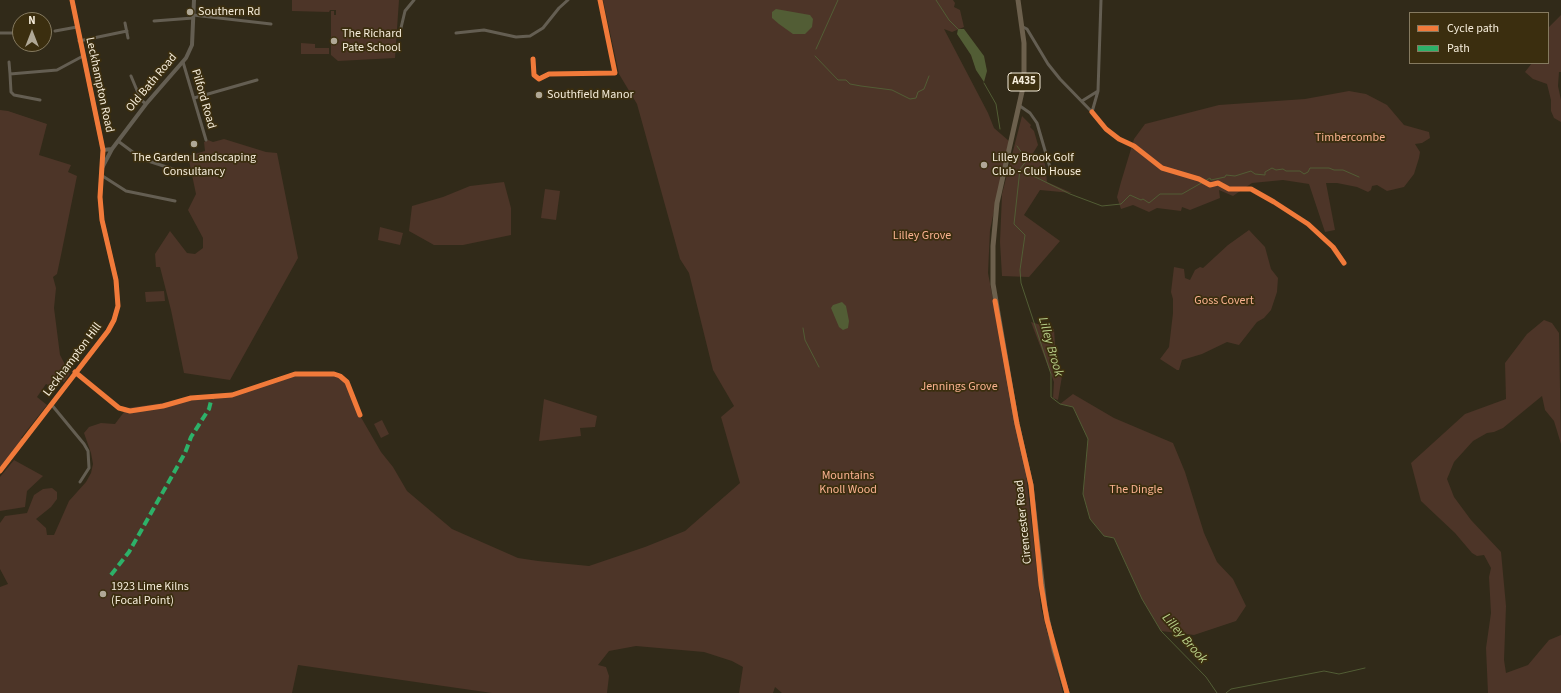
<!DOCTYPE html>
<html>
<head>
<meta charset="utf-8">
<style>
	body { margin:0 }
	#map { position:relative; width:1561px; height:693px; overflow:hidden; background:#312a19; font-family:"Source Sans 3",sans-serif }
	canvas { display:block }
	.legend { position:absolute; left:1409px; top:12px; width:140px; height:52px; box-sizing:border-box; background:#3b2e0f; border:1px solid #857a60; margin:0; padding:5px 7px; list-style:none; font-size:12px; color:#f5ecda }
	.legend li { display:flex; align-items:center; gap:8px; height:20px }
	.legend b { width:20px; border:1px solid #857a60 }
	.north { position:absolute; left:12px; top:12px; width:40px; height:40px; box-sizing:border-box; background:#3b2e0f; border:1px solid #857a60; border-radius:50%; rotate:0deg; font-size:11px; font-weight:700; line-height:16px; text-align:center; color:#f5ecda }
	.north::after { content:''; display:block; margin:auto; width:14px; height:18px; background:#b0a896; clip-path:polygon(50% 0,100% 100%,50% 72%,0 100%) }
</style>
</head>
<body>
<div id="map">
<canvas width="1561" height="693"></canvas>
<ul class="legend">
<li><b style="height:5px;background:#f17a3a"></b>Cycle path</li>
<li><b style="height:5px;background:#2db169"></b>Path</li>
</ul>
<div class="north">N</div>
</div>
<script>
const c = document.querySelector('canvas').getContext('2d');
c.lineJoin = 'round';
function fillPath(path, color) {
  c.fillStyle = color;
  c.fill(path, 'evenodd');
}
function toPath(rows) {
  const path = new Path2D();
  for (const r of rows) {
    path.moveTo(r[0], r[1]);
    for (let i = 2; i < r.length; i += 2) path.lineTo(r[i], r[i + 1]);
  }
  return path;
}
function stroke(path, color, width, dash) {
  c.strokeStyle = color;
  c.lineWidth = width;
  c.lineCap = dash ? 'butt' : 'round';
  c.setLineDash(dash || []);
  c.stroke(path);
}
function label(font, color, halo, rows, align = 'center') {
  c.font = font + ' "Source Sans 3",sans-serif';
  c.lineWidth = 3.5;
  c.setLineDash([]);
  c.textBaseline = 'middle';
  c.strokeStyle = halo;
  c.fillStyle = color;
  for (const [text, x, y, turn = 0] of rows) {
    c.save();
    c.translate(x, y);
    c.rotate((+turn || 0) * Math.PI / 180);
    c.textAlign = isNaN(turn) ? turn : align;
    if (halo) c.strokeText(text, 0, 0);
    c.fillText(text, 0, 0);
    c.restore();
  }
}
fillPath(toPath([
	[292,0,399,0,395,58,338,61,331,55,331,11,334,11,334,15,336,15,336,10,330,10,329,12,292,11],
	[603,0,953,0,955,3,954,7,960,10,964,27,952,32,944,29,988,113,994,128,1009,141,990,230,988,273,1026,474,1041,608,1063,693,782,693,775,687,773,693,739,693,743,667,732,661,704,652,636,646,609,651,598,665,606,667,609,676,607,693,492,693,298,665,292,693,0,693,0,587,8,584,0,569,0,523,5,516,27,513,34,495,43,489,52,488,57,492,57,499,51,507,36,519,46,528,47,535,54,535,69,501,86,482,91,473,93,464,91,453,84,433,89,427,101,423,115,424,127,408,199,398,223,397,295,374,337,375,347,382,355,407,381,452,393,467,407,491,452,529,518,558,538,561,589,566,645,547,685,531,740,483,721,417,734,406,713,370,689,273,680,259,637,104,619,74],
	[1561,15,1561,72,1559,72,1558,86,1561,100,1561,122,1554,118,1551,111,1551,100,1547,84,1533,79,1525,72,1532,63,1548,63,1548,28],
	[301,43,315,44,315,48,329,48,329,54,301,54],
	[1349,91,1366,94,1387,105,1404,125,1429,132,1430,138,1422,143,1415,144,1420,152,1419,158,1414,174,1404,187,1387,191,1377,185,1372,186,1371,190,1368,192,1357,187,1337,183,1326,183,1335,230,1325,232,1309,184,1283,180,1252,183,1233,196,1219,190,1220,198,1190,210,1182,207,1181,211,1157,208,1149,212,1133,205,1121,209,1117,197,1121,182,1134,139,1145,124,1219,105,1305,99],
	[0,110,8,111,47,124,39,155,71,165,68,172,77,176,61,255,57,274,53,277,56,288,54,308,60,355,70,374,64,382,55,377,52,387,46,384,37,397,47,405,21,438,23,439,0,471],
	[1022,116,1031,125,1030,127,1034,131,1038,145,1032,155,1032,161,1042,159,1045,164,1047,182,1072,193,1040,190,1024,215,1060,241,1029,277,1002,276,1000,242,1002,194],
	[224,139,266,152,277,153,298,258,230,380,184,373,171,310,160,267,156,267,155,254,170,231,187,253,195,254,203,248,203,238,188,210,196,194,188,156,205,151,204,142,208,140,213,142],
	[504,182,511,208,511,235,463,245,434,245,409,231,412,206,443,197,470,186],
	[545,189,560,191,556,220,541,218],
	[380,227,403,233,400,245,378,240],
	[1249,230,1265,247,1271,269,1278,278,1277,292,1271,310,1264,318,1257,322,1239,345,1227,342,1202,354,1182,360,1179,370,1177,370,1160,359,1169,347,1173,313,1173,299,1171,292,1174,267,1184,269,1185,278,1190,280,1195,270,1200,267,1203,268,1228,245],
	[164,291,165,301,146,302,145,292],
	[1544,320,1552,323,1559,333,1561,444,1554,421,1545,410,1542,396,1503,428,1494,432,1487,433,1473,441,1454,462,1447,479,1454,497,1471,520,1501,552,1506,606,1504,660,1506,673,1528,665,1549,640,1561,635,1561,693,1488,693,1486,648,1491,613,1489,577,1491,568,1484,555,1477,556,1472,553,1455,533,1421,501,1411,463,1465,414,1506,399,1505,363,1527,334],
	[1031,322,1054,329,1056,359,1062,376,1058,400,1053,398,1054,382],
	[1073,394,1114,418,1173,443,1185,472,1204,533,1217,562,1233,579,1246,606,1236,621,1194,635,1161,631,1142,599,1114,538,1104,536,1090,519,1083,494,1088,439,1073,407,1060,404],
	[544,399,597,416,595,427,580,428,581,436,539,441],
	[382,420,389,434,381,438,374,424],
	[14,460,43,476,27,491,25,507,0,511,0,477]
]), '#4d3528');
fillPath(toPath([
	[776,9,810,15,813,19,812,27,805,34,793,34,779,24,772,18,772,12],
	[958,29,964,29,984,56,987,71,984,82,976,70,971,55,957,34],
	[842,302,846,306,849,321,848,328,843,330,839,327,831,308,833,305]
]), '#525d35');
stroke(toPath([
	[936,0,949,20,959,30],
	[816,49,838,0],
	[815,56,838,80,846,80,850,84,861,86,892,90,910,99,916,98,918,92,924,89,929,76],
	[984,83,996,104,1000,129],
	[1017,146,1027,160,1020,169,1014,224,1025,235,1020,270,1021,283,1051,374,1051,397,1060,404,1073,407,1088,439,1083,494,1090,519,1104,536,1114,538,1142,599,1161,631,1206,677,1217,693],
	[1021,170,1070,194,1102,206,1121,204,1130,195,1141,200,1143,199,1149,203,1160,194,1182,194,1210,178,1211,180,1225,177,1226,175,1235,176,1251,171,1255,174,1265,175,1265,172,1272,168,1276,170,1283,169,1286,171,1300,171,1304,174,1308,172,1310,168,1329,168,1334,170,1343,170,1359,177],
	[803,328,805,340,819,367],
	[1226,693,1231,689,1324,671,1339,674,1365,668]
]), '#525d35', 1);
stroke(toPath([
	[193,15,271,24],
	[154,21,193,18],
	[125,23,128,38],
	[1023,27,1027,29,1048,64,1060,79,1092,112],
	[55,31,77,27],
	[400,32,405,11,414,0],
	[0,33,20,33],
	[456,33,484,30,516,37,530,36,543,28,559,8,568,0],
	[79,41,127,31],
	[533,59,534,75,539,79,549,74,615,73,600,0],
	[9,62,10,74,57,70,83,56],
	[183,62,206,140],
	[10,74,11,92,14,95,40,100],
	[131,76,141,100,146,104],
	[194,98,257,80],
	[1082,101,1098,91],
	[1020,106,1030,113,1037,123,1051,171],
	[1092,112,1098,91,1101,0],
	[118,141,142,159,179,171],
	[101,175,126,191,175,201],
	[75,372,119,408,130,411,163,406,191,398,232,395,295,374,334,374,340,376,347,382,360,415],
	[51,404,84,444,88,451,89,468,80,482]
]), '#645e52', 3);
stroke(toPath([
	[103,150,112,149,146,104,186,58,192,45,194,0],
	[102,168,112,149],
	[0,471,108,331,114,320,118,306,116,280,102,220,100,197,103,150,101,140,72,0]
]), '#645e52', 4);
stroke(toPath([
	[1018,0,1024,43,1024,83,997,203,993,246,993,284,1016,419,1031,485,1045,608,1054,650,1067,693]
]), '#6c604d', 5);
stroke(toPath([
	[111,575,129,552,185,453,191,437,209,409,212,397]
]), '#2db169', 4, [8, 4]);
stroke(toPath([
	[533,59,534,75,539,79,549,74,615,73,600,0],
	[1092,112,1106,129,1119,139,1134,146,1162,168,1199,179,1210,185,1218,183,1229,189,1251,189,1274,202,1308,224,1333,247,1344,263],
	[995,301,1017,424,1031,485,1041,585,1047,620,1067,693],
	[75,372,119,408,130,411,163,406,191,398,232,395,295,374,334,374,340,376,347,382,360,415],
	[0,471,108,331,114,320,118,306,116,280,102,220,100,197,103,150,101,140,72,0]
]), '#f17a3a', 5);
for (const [x, y, r, color] of [
	[190,12,4,"#b0a896"],
	[334,41,4,"#b0a896"],
	[539,95,4,"#b0a896"],
	[194,144,4,"#b0a896"],
	[984,165,4,"#b0a896"],
	[103,594,4,"#b0a896"]
]) {
  const dot = new Path2D();
  dot.arc(x, y, r, 0, 2 * Math.PI);
  c.fillStyle = color;
  c.fill(dot);
  stroke(dot, '#3b2e0f', 1.5);
}
for (const [x, y, w] of [
	[1024,82,32]
]) {
  const box = new Path2D();
  box.roundRect(x - w / 2, y - 9, w, 18, 3);
  c.fillStyle = '#3b2e0f';
  c.fill(box);
  stroke(box, '#f5ecda', 1);
}
label('bold 11px', '#f5ecda', null, [
	["A435",1024,82]
]);
label('12px', '#f5ecda', '#3b2e0f', [
	["Southern Rd",198,12],
	["The Richard",342,34],
	["Pate School",342,48],
	["Southfield Manor",547,95],
	["The Garden Landscaping",194,158,"center"],
	["Consultancy",194,172,"center"],
	["Lilley Brook Golf",992,158],
	["Club - Club House",992,172],
	["1923 Lime Kilns",111,587],
	["(Focal Point)",111,601]
], 'left');
label('12px', '#f5ecda', '#3b2e0f', [
	["Old Bath Road",152,83,-50],
	["Leckhampton Road",99,85,78],
	["Pilford Road",203,99,74],
	["Leckhampton Hill",73,360,-53],
	["Cirencester Road",1024,522,-96]
]);
label('12px', '#fab290', '#3b2e0f', [
	["Timbercombe",1350,138],
	["Lilley Grove",922,236],
	["Goss Covert",1224,301],
	["Jennings Grove",959,387],
	["Mountains",848,476],
	["Knoll Wood",848,490],
	["The Dingle",1136,490]
]);
label('italic 13px', '#b7ce88', '#3b2e0f', [
	["Lilley Brook",1050,347,74],
	["Lilley Brook",1184,639,49]
]);
</script>
</body>
</html>
